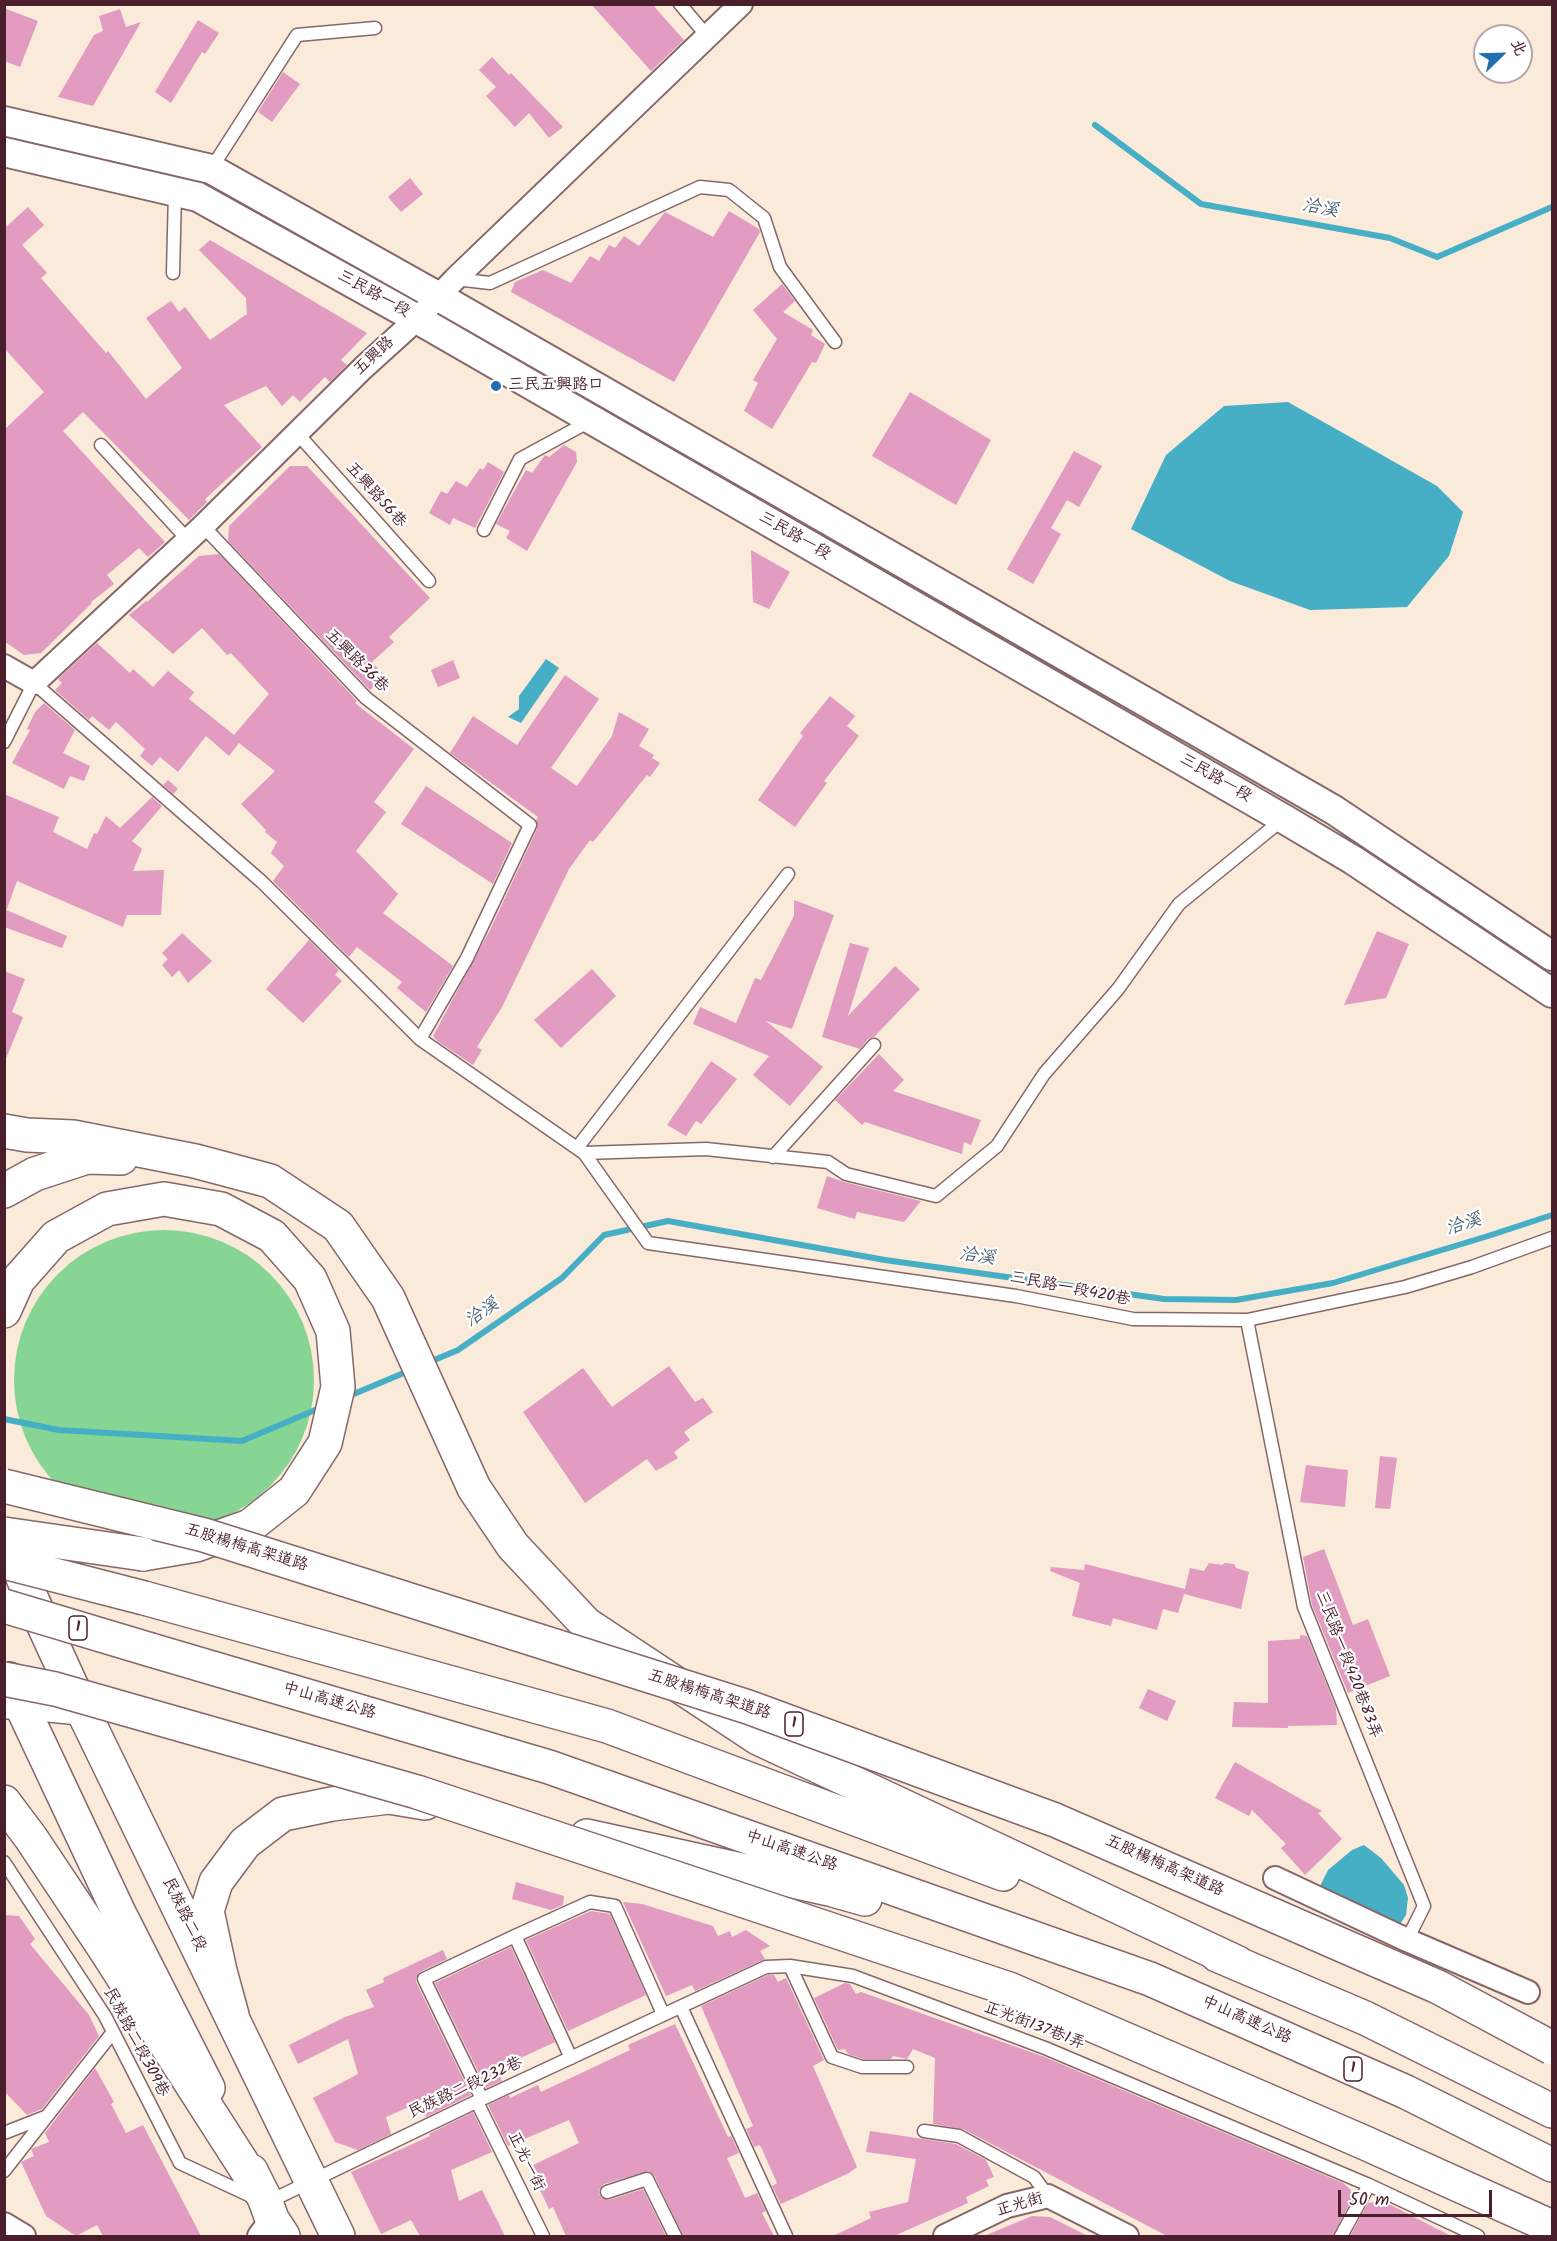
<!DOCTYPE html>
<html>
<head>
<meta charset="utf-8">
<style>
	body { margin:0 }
	#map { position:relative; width:1557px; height:2241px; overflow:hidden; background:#f9ead9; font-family:Kalam,"LXGW WenKai TC",sans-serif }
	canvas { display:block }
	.frame { position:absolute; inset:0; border:6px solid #4a1f2b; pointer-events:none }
	.north { position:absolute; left:1473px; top:24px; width:60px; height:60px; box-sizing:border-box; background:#fff; border:2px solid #b7a5aa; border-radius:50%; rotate:67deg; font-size:16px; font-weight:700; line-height:24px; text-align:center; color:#4a1f2b }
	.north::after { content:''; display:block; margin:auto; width:21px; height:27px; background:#1f6fb2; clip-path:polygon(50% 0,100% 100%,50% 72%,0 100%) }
	.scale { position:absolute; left:1338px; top:2190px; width:154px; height:27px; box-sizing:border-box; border:3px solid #4a1f2b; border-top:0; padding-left:8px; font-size:18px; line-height:21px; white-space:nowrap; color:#4a1f2b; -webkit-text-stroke:4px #fff; paint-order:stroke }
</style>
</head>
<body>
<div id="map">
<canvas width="1557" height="2241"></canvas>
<div class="frame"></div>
<div class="north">北</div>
<div class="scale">50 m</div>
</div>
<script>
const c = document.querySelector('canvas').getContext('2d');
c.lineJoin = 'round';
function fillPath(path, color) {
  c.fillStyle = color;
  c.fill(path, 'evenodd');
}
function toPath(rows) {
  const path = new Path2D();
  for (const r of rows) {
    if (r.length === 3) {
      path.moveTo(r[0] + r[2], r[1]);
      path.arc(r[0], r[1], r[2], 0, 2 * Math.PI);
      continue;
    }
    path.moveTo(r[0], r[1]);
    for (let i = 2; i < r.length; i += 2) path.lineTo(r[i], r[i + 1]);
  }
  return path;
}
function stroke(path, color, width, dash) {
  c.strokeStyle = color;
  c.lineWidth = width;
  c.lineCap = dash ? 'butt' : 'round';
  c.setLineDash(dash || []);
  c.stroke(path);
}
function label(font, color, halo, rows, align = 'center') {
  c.font = font + ' Kalam,"LXGW WenKai TC",sans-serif';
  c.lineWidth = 4.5;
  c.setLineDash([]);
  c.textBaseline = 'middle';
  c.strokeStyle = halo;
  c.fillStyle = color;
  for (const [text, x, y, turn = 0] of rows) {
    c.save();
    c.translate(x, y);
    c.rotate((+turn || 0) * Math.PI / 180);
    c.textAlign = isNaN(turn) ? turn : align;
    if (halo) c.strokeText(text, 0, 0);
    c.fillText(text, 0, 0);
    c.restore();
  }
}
fillPath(toPath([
	[164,1380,150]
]), '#86d594');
fillPath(toPath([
	[1288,402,1437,486,1463,512,1449,556,1407,607,1310,610,1230,581,1131,529,1166,455,1224,406],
	[546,659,559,668,521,723,508,717,519,709,519,696],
	[1364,1845,1381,1858,1404,1885,1408,1898,1406,1915,1400,1924,1319,1888,1328,1870,1352,1850]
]), '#46afc5');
stroke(toPath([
	[1095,125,1201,204,1390,238,1437,257,1552,207],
	[432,1361,458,1350,562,1278,604,1235,668,1221,885,1260,1164,1299,1236,1300,1333,1283,1488,1236,1552,1215],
	[349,1396,406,1372],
	[4,1419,59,1430,242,1441,320,1408]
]), '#46afc5', 6);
fillPath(toPath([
	[591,4,652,4,684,40,651,71],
	[4,8,38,21,20,67,4,61],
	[120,9,126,27,141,22,93,106,58,97,94,35,103,31,99,16],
	[198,20,219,33,205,54,202,52,171,103,155,92],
	[492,57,509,75,511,73,563,127,549,138,529,113,515,127,486,96,496,87,479,70],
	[283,72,300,84,272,122,258,112],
	[410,178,423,194,401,212,388,197],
	[28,207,44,225,22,245,47,273,41,278,106,353,108,351,146,399,182,368,146,318,171,301,179,312,185,307,210,340,247,314,246,298,199,250,210,240,367,333,341,360,347,365,330,382,325,377,300,402,293,395,282,406,266,386,224,405,262,447,205,499,207,502,189,520,83,412,63,431,165,542,148,557,139,548,107,575,114,584,91,602,92,603,41,653,24,655,4,641,4,430,44,392,4,348,4,225,6,227],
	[729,211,759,229,760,232,674,382,511,292,515,282,543,270,571,283,590,256,599,261,609,245,615,248,624,236,639,246,665,212,713,237],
	[782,284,795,301,783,312,813,330,811,335,825,344,816,363,812,362,772,429,744,411,758,383,753,380,777,339,753,310],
	[910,392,991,440,956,505,872,456],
	[564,445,576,452,577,462,527,551,506,538,510,531,496,524,526,470,532,473,545,455,549,457],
	[1074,451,1102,466,1079,507,1067,500,1051,528,1061,534,1033,584,1007,569],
	[488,462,504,472,475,528,453,518,450,525,429,513,441,491,447,494,456,481,467,487,480,468,483,470],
	[290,466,307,466,430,598,389,637,394,642,372,662,385,676,370,690,228,541,229,526],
	[751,550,790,572,769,609,753,602],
	[219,554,357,701,355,703,414,749,374,802,386,812,356,851,398,894,383,913,453,966,426,1012,397,988,402,982,357,947,349,957,273,881,284,866,271,853,277,842,265,832,266,830,241,804,275,771,239,743,229,756,206,736,178,772,160,757,152,766,140,756,145,749,116,722,109,730,92,716,89,720,55,690,62,683,58,679,97,643,130,673,133,669,153,687,168,671,194,692,189,699,234,735,269,694,231,653,227,655,202,628,173,654,129,615,146,601,147,602,199,556],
	[453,660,460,678,438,687,431,670],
	[565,675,599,699,551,768,577,786,612,736,619,712,649,729,639,746,654,755,652,758,660,763,650,777,647,775,593,842,590,840,569,869,502,1007,477,1047,482,1050,473,1065,437,1041,433,1036,490,930,537,829,536,820,538,817,450,753,473,716,517,745],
	[830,696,855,716,847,726,859,736,824,781,827,783,795,827,758,800,803,736,800,733],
	[44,703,75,730,63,753,90,766,84,781,70,776,64,789,12,763,30,730,27,729,35,712],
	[168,780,178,789,173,794,163,785],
	[426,786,512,843,493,884,401,824],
	[4,794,59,817,53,832,87,849,94,833,97,834,106,816,120,828,152,797,162,806,132,841,142,849,133,871,164,870,161,915,127,915,123,927,17,881,7,909,4,908],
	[794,900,834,915,792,1029,766,1021,823,1067,790,1106,753,1075,769,1056,693,1024,700,1007,736,1023,755,978,761,980,794,916],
	[4,909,67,936,62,948,4,927],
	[1377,931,1409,944,1386,998,1344,1005],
	[182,933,212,961,188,983,179,970,172,977,162,965,168,959,162,953],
	[309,940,339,970,335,975,342,981,303,1023,266,989],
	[850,943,869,948,848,1016,895,966,920,989,874,1037,868,1039,860,1049,822,1037],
	[592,969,616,996,561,1048,534,1020],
	[4,971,25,979,12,1012,23,1017,5,1061],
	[879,1054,904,1080,893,1091,981,1120,971,1145,964,1142,962,1154,865,1122,862,1125,835,1100],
	[711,1061,737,1079,701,1124,696,1121,686,1136,667,1125],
	[827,1176,844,1182,921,1201,904,1222,857,1212,855,1219,817,1208],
	[669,1366,695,1402,703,1398,713,1412,684,1432,690,1440,674,1452,678,1458,656,1471,647,1459,585,1503,523,1412,583,1368,612,1407],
	[1380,1456,1397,1458,1390,1509,1375,1508],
	[1306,1465,1348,1470,1345,1507,1300,1502],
	[1324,1549,1353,1625,1368,1619,1390,1676,1348,1693,1312,1605,1303,1557],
	[1209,1563,1222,1565,1225,1563,1234,1564,1236,1568,1249,1572,1241,1609,1184,1594,1178,1613,1163,1609,1157,1630,1113,1618,1111,1626,1072,1616,1080,1583,1050,1571,1051,1567,1084,1570,1085,1564,1185,1589,1190,1568,1204,1571],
	[1300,1635,1307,1636,1336,1708,1337,1725,1288,1726,1288,1728,1232,1727,1234,1702,1268,1703,1268,1641,1300,1639],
	[1148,1689,1176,1701,1167,1721,1139,1708],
	[1235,1762,1322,1811,1318,1813,1342,1839,1305,1875,1281,1848,1286,1844,1252,1810,1249,1816,1215,1798],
	[516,1882,564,1896,563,1905,551,1910,512,1899],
	[623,1902,642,1904,713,1926,718,1936,730,1931,732,1937,746,1930,770,1946,760,1951,765,1959,695,1991,692,1985,666,1996],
	[591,1911,610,1914,646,1995,568,2031,526,1940],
	[4,1915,19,1916,35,1939,30,1944,89,2015,99,2036,42,2109,27,2115,4,2091],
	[511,1947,555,2042,497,2069,502,2081,486,2088,435,1983],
	[443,1950,447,1959,420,1972,416,1978,416,1982,471,2095,426,2117,423,2101,386,2117,391,2134,358,2150,335,2142,313,2098,358,2074,348,2039,298,2064,289,2045,345,2017,374,2007,366,1990,384,1982,383,1978],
	[768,1975,774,1975,778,1982,786,1978,824,2060,813,2066,857,2167,849,2173,781,2204,772,2186,777,2183,761,2147,759,2145,754,2147,746,2129,753,2126,701,2006],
	[845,1983,850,1984,856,1994,861,1992,1042,2056,1343,2183,1350,2189,1353,2197,1333,2236,1167,2236,963,2129,933,2124,935,2058,913,2049,907,2059,893,2056,891,2059,863,2059,848,2054,845,2049,838,2050,814,1998],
	[675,2024,728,2137,731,2136,739,2153,727,2158,745,2198,757,2193,766,2211,762,2213,774,2236,683,2236,654,2175,648,2171,604,2184,599,2190,599,2194,602,2198,609,2200,643,2189,666,2236,566,2236,553,2207,549,2209,529,2167,579,2143,569,2120,508,2146,488,2105,509,2095,510,2098,538,2085,541,2092,630,2050,628,2045],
	[95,2068,114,2102,111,2104,126,2133,143,2125,201,2236,103,2236,97,2225,76,2236,46,2216,21,2162,34,2156,31,2149,49,2142,45,2133],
	[473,2112,492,2152,451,2170,459,2201,482,2190,505,2236,420,2236,411,2220,381,2234,351,2172,430,2136,429,2134],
	[870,2131,956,2144,986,2160,994,2177,986,2180,989,2186,966,2197,968,2203,894,2236,833,2236,871,2218,869,2212,908,2202,916,2159,866,2152],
	[1383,2201,1451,2236,1350,2236,1368,2203],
	[1032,2216,1050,2217,1088,2236,984,2236]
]), '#e29bc1');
const service = toPath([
	[680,4,707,36],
	[211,169,297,35,375,28],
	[173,273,175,192],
	[455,279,490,283,700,187,729,190,764,218,780,267,835,342],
	[297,433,429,581],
	[101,445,188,540],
	[203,526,366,698,530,825,467,958,420,1039],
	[484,530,520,459,590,421],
	[4,742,34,683,262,882,420,1039,584,1153,706,1149,828,1162,846,1174,936,1196,997,1146,1044,1074,1118,989,1179,904,1283,819],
	[577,1148,788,874],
	[584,1153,648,1243,1016,1296,1133,1319,1247,1320,1405,1287,1472,1267,1552,1238],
	[773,1157,874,1045],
	[1247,1320,1304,1607,1424,1906,1407,1940],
	[4,1862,105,2016,180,2163,266,2203,482,2099,766,1967,790,1966,853,1976,1045,2048,1369,2185,1478,2236],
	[515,1936,571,2058],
	[790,1966,832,2057,862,2067,907,2067],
	[681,2007,786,2236],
	[482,2099,424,1979,515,1936,590,1902,615,1906,663,2014],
	[477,2102,543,2236],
	[924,2131,959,2136,1034,2177,1048,2196],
	[4,2133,45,2117],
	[4,2171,113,2032],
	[607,2192,647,2179,675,2236],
	[1341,2236,1369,2185]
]);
const minor = toPath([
	[4,666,34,683,203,526,363,368,417,319,455,279,741,4],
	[1275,1878,1407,1940,1528,1992],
	[4,2224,24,2236],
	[259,2236,272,2219],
	[945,2236,1007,2206,1048,2196,1127,2236]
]);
const tertiary = toPath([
	[4,121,211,169,439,297,1334,810,1552,956],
	[4,152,198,197,417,319,1284,819,1353,860,1552,993]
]);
const secondary = toPath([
	[9,1542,29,1593,81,1707,338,2236],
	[9,1679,119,1913,208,2088],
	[251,2171,264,2197,272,2219,283,2236]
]);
const motorway = toPath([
	[4,1131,27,1135,73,1137,195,1161,270,1181,338,1226,388,1298,474,1488,513,1546,586,1624,758,1738,1238,1963],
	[4,1191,35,1174,87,1157,121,1158],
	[4,1311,18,1280,56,1237,107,1209,164,1199,221,1209,272,1236,310,1279,333,1331,338,1387,325,1443,294,1491,250,1526,196,1545,143,1554],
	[144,1598,607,1726,1003,1874],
	[151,1650,549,1767,1150,1979,1406,2092,1552,2165],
	[4,1702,19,1702,90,1709],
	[4,1802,31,1838,103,1946,264,2197],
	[587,1836,833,1890,865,1899],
	[1217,1955,1365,2018,1552,2111],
	[232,2015,220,1971,207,1911,216,1882,245,1843,283,1814,332,1804,389,1797,425,1803]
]);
stroke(service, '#876668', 15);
stroke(minor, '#876668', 26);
stroke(tertiary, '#876668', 32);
stroke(secondary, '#876668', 36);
stroke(motorway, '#876668', 36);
stroke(service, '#fff', 12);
stroke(minor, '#fff', 22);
stroke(tertiary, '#fff', 28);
stroke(secondary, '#fff', 33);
stroke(motorway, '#fff', 33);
const motorwayBridge = toPath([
	[4,1486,204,1535,748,1707,1055,1820,1438,1987,1552,2048],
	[4,1534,143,1554],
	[4,1562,144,1598],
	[4,1606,151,1650],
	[4,1679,55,1689,417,1792,1009,1989,1363,2142,1552,2227]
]);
stroke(motorwayBridge, '#876668', 36, []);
stroke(motorwayBridge, '#fff', 33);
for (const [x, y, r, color] of [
	[496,386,6,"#1f6fb2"]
]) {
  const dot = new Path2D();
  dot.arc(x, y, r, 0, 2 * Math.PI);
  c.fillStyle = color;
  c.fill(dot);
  stroke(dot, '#fff', 2);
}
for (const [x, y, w] of [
	[78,1628,18],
	[794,1724,18],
	[1353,2069,18]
]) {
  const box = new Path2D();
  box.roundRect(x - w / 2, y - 12, w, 24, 4.5);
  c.fillStyle = '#fff';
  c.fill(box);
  stroke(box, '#4a1f2b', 1.5);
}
label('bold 15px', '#4a1f2b', null, [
	["1",78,1628],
	["1",794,1724],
	["1",1353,2069]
]);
label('16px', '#4a1f2b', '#fff', [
	["三民路一段",373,295,29],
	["五興路",375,357,-43],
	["五興路56巷",375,496,48],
	["三民路一段",794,537,30],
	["五興路36巷",356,662,45],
	["三民路一段",1215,779,30],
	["三民路一段420巷",1070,1290,11],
	["五股楊梅高架道路",246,1549,17],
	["三民路一段420巷83弄",1347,1665,69],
	["五股楊梅高架道路",709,1696,18],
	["中山高速公路",329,1702,16],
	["中山高速公路",791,1852,19],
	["五股楊梅高架道路",1164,1867,24],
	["民族路二段",183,1915,64],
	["中山高速公路",1246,2021,24],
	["正光街137巷1弄",1034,2027,21],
	["民族路二段309巷",135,2043,62],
	["民族路二段232巷",466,2089,-25],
	["正光一街",525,2162,64],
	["正光街",1020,2206,-16]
]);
label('16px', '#4a1f2b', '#fff', [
	["三民五興路口",508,386]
], 'left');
label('italic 18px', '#486070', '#fff', [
	["洽溪",1320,210,10],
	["洽溪",1464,1226,-17],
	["洽溪",977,1258,8],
	["洽溪",483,1314,-35]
]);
</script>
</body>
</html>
